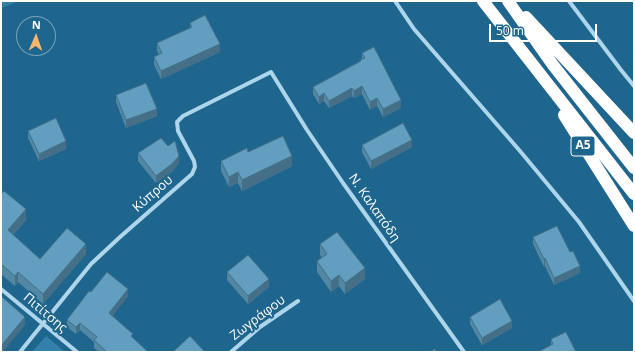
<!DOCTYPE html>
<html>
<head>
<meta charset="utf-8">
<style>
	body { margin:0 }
	#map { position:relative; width:635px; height:353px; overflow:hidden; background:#1f668e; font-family:"Open Sans",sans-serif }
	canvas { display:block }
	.frame { position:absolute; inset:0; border:2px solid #fff; pointer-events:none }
	.north { position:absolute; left:16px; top:16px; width:40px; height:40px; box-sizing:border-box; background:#1f668e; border:1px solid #79a3bb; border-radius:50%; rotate:2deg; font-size:11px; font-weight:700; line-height:16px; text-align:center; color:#fff }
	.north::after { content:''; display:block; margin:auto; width:14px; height:18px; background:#fab66d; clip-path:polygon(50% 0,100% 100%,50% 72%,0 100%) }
	.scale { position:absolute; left:489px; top:24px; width:108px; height:18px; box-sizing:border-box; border:2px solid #fff; border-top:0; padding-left:5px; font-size:12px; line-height:14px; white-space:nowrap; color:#fff; -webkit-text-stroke:3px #1f668e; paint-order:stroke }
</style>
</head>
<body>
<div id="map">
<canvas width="635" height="353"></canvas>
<div class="frame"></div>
<div class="north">N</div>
<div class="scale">50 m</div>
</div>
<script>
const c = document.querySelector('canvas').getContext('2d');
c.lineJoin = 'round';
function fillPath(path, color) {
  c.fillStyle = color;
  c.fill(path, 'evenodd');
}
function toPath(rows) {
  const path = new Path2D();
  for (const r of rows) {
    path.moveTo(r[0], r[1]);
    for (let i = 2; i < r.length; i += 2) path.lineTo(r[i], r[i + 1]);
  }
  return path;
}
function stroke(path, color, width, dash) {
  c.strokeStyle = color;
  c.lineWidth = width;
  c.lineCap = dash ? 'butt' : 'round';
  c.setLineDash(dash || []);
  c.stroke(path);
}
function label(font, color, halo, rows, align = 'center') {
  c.font = font + ' "Open Sans",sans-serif';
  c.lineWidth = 4;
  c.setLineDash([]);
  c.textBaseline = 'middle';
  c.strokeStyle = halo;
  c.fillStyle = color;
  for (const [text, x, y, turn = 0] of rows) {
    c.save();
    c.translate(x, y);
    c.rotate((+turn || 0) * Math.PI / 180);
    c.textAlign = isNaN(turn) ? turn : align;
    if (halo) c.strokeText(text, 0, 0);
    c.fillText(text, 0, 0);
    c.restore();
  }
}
fillPath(toPath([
	[1,1,19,1,1,8],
	[46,336,65,352,32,352]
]), '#3381ab');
stroke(toPath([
	[395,1,414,29,520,151,579,222,634,301],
	[569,1,621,70,634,86],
	[1,289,77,352],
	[20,352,91,264,120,237,192,174,195,167,194,161,178,131,177,122,183,116,271,72,307,130,343,183,464,352],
	[231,352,260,327,298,301]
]), '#add6ec', 4);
stroke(toPath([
	[483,1,634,194],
	[508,1,553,65,634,168],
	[526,17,634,133],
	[564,115,634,226]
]), '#fff', 12);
fillPath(toPath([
	[190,23,220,52,161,79,154,65,154,57,159,55,157,51,157,43,190,28],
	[362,53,401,108,383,117,377,106,370,110,362,94,354,98,352,96,329,108,324,101,319,104,313,94,313,87,360,61,360,60,362,60],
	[116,95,157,116,126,128,116,102],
	[28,131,66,149,39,161,28,138],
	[362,145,412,147,371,169,362,152],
	[248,152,292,166,242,191,238,183,229,187,221,171,221,161],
	[138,153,179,163,172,172,156,183,138,161],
	[1,194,26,220,13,235,40,259,86,254,43,304,18,282,15,286,1,274],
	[533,237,570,252,580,273,554,285,545,266,544,267,533,244],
	[320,244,365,279,345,294,339,286,331,292,317,272,317,261,322,258,320,255],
	[227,272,269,287,248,304,227,280],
	[91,292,128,296,112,316,133,338,148,352,99,352,94,348,94,342,80,330,76,334,67,327,67,320],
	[470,317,512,328,482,345,470,324],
	[551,339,576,352,551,346]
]), '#5388a4');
fillPath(toPath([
	[220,44,220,52,161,79,161,71],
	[362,86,362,94,354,98,354,91],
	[352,88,352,96,329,108,329,101],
	[324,93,324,101,319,104,319,97],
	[377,98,377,106,370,110,370,102],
	[401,100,401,108,383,117,383,109],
	[157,109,157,116,126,128,126,120],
	[412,140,412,147,371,169,371,161],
	[66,141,66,149,39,161,39,154],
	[179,156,179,163,172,172,156,183,156,176],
	[292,156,292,166,242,191,242,180],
	[238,172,238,183,229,187,229,177],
	[26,209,26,220,8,240,8,230],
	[86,244,86,254,43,304,43,294],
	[545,258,545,266,544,267,544,259],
	[580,266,580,273,554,285,554,278],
	[365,268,365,279,345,294,345,283],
	[18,272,18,282,15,286,15,276],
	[339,275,339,286,331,292,331,281],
	[269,279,269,287,248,304,248,296],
	[128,289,128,296,109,321,109,313],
	[25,317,25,325,3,352,1,352,1,346],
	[512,321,512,328,482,345,482,338],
	[80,323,80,330,76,334,76,327]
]), '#446f86');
const building = toPath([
	[205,15,220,44,161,71,154,57,162,53,157,43,192,27,190,23,205,15],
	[374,47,401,100,383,109,377,98,370,102,362,86,354,91,352,88,329,101,324,93,319,97,313,87,361,61,360,60,365,58,362,53,374,47],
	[146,83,157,109,126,120,116,95,146,83],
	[56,118,66,141,39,154,28,131,56,118],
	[403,123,412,140,371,161,362,145,403,123],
	[283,136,292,156,242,180,238,172,229,177,221,161,247,148,248,152,283,136],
	[161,138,168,146,175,141,179,156,172,164,156,176,138,153,161,138],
	[4,191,26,209,8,230,40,259,67,228,86,244,43,294,18,272,15,276,1,264,1,194,4,191],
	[557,226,570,252,573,251,580,266,554,278,545,258,544,259,533,237,557,226],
	[337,232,365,268,345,283,339,275,331,281,317,261,327,254,320,244,337,232],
	[248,255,269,279,248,296,227,272,248,255],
	[107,272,128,289,109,313,133,334,131,336,148,352,107,352,94,340,97,337,80,323,76,327,67,320,89,291,91,292,107,272],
	[1,296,25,317,1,346,1,296],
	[500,299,512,321,482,338,470,317,500,299],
	[566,332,576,352,538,352,553,344,551,339,566,332],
	[190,336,205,352,173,352,190,336],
	[435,349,436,352,430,352,435,349]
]);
fillPath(building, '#619ebf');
stroke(building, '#446f86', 1);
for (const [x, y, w] of [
	[583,146,24]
]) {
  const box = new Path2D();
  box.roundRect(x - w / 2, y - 10, w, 20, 3);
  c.fillStyle = '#1f668e';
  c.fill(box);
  stroke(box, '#fff', 1);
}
label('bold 12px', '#fff', null, [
	["Α5",583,146]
]);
label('13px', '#fff', '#1f668e', [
	["Κύπρου",153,194,-41],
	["Ν. Καλαπόδη",374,208,55],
	["Πιτίτσης",45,313,40],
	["Ζωγράφου",258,318,-37]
]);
</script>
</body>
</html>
